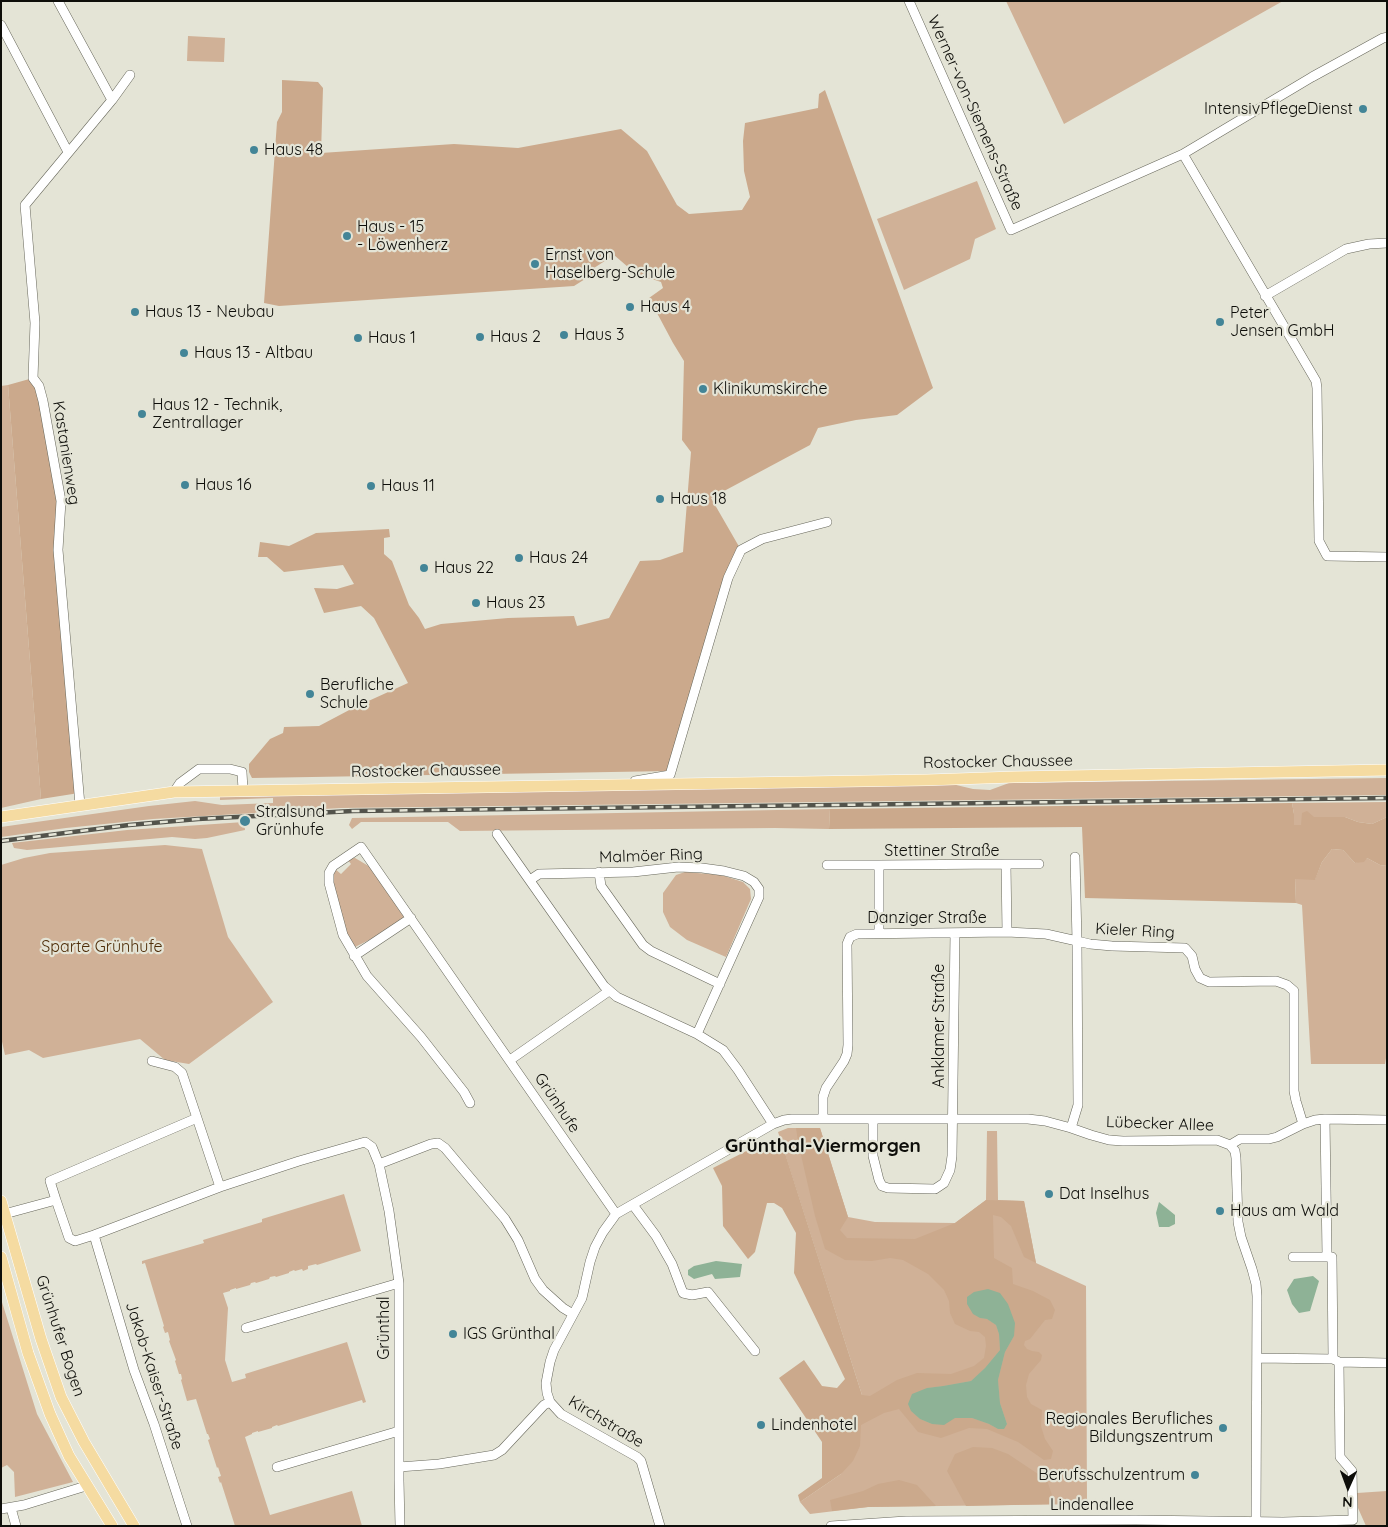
<!DOCTYPE html>
<html>
<head>
<meta charset="utf-8">
<style>
	body { margin:0 }
	#map { position:relative; width:1388px; height:1527px; overflow:hidden; background:#e4e4d6; font-family:Quicksand,sans-serif }
	canvas { display:block }
	.frame { position:absolute; inset:0; border:2px solid #0e0e0a; pointer-events:none }
	.north { position:absolute; left:1323px; top:1462px; width:50px; height:50px; -webkit-text-stroke:4px #e4e4d6; paint-order:stroke; rotate:182deg; font-size:14px; font-weight:700; line-height:20px; text-align:center; color:#0e0e0a }
	.north::after { content:''; display:block; margin:auto; width:18px; height:22px; background:#0e0e0a; clip-path:polygon(50% 0,100% 100%,50% 72%,0 100%) }
</style>
</head>
<body>
<div id="map">
<canvas width="1388" height="1527"></canvas>
<div class="frame"></div>
<div class="north">N</div>
</div>
<script>
const c = document.querySelector('canvas').getContext('2d');
c.lineJoin = 'round';
function fillPath(path, color) {
  c.fillStyle = color;
  c.fill(path, 'evenodd');
}
function toPath(rows) {
  const path = new Path2D();
  for (const r of rows) {
    path.moveTo(r[0], r[1]);
    for (let i = 2; i < r.length; i += 2) path.lineTo(r[i], r[i + 1]);
  }
  return path;
}
function stroke(path, color, width, dash) {
  c.strokeStyle = color;
  c.lineWidth = width;
  c.lineCap = dash ? 'butt' : 'round';
  c.setLineDash(dash || []);
  c.stroke(path);
}
function label(font, color, halo, rows, align = 'center') {
  c.font = font + ' Quicksand,sans-serif';
  c.lineWidth = 4.5;
  c.setLineDash([]);
  c.textBaseline = 'middle';
  c.strokeStyle = halo;
  c.fillStyle = color;
  for (const [text, x, y, turn = 0] of rows) {
    c.save();
    c.translate(x, y);
    c.rotate((+turn || 0) * Math.PI / 180);
    c.textAlign = isNaN(turn) ? turn : align;
    if (halo) c.strokeText(text, 0, 0);
    c.fillText(text, 0, 0);
    c.restore();
  }
}
fillPath(toPath([
	[1006,1,1283,1,1064,124],
	[188,36,225,38,224,62,187,61],
	[977,181,996,229,975,239,970,259,904,290,877,219],
	[8,385,41,799,1,808,1,386],
	[1387,778,1387,795,341,808,153,819,66,828,1,837,1,827,149,806,195,801,222,805,273,803,273,798,220,800,220,797,952,784,973,789,990,790,1009,783],
	[1387,802,1387,817,1372,824,1358,822,1345,817,1314,817,1301,825,1293,825,1294,814,1292,803],
	[830,809,829,829,775,828,460,831,448,822,361,822,352,829,349,825,352,818],
	[244,822,245,830,207,838,195,839,172,837,27,850,14,848,12,843,127,830],
	[165,845,202,849,228,937,273,1002,189,1064,165,1060,140,1039,43,1058,29,1050,5,1055,1,1037,1,865,24,858,50,853],
	[1332,849,1343,850,1355,863,1367,858,1380,865,1387,866,1387,1052,1385,1064,1311,1064,1302,905,1296,903,1295,878,1315,879,1322,862],
	[355,858,372,868,404,917,393,928,355,947,347,937,332,884,333,876,335,869,341,874,351,864,347,859],
	[685,872,721,875,743,882,750,889,751,899,726,957,687,940,670,927,663,912,663,893,676,875],
	[788,1128,820,1128,848,1217,875,1222,955,1223,986,1200,987,1131,997,1131,998,1200,1024,1201,1036,1263,1086,1286,1087,1504,868,1507,810,1514,800,1502,841,1474,862,1395,778,1132],
	[344,1194,361,1251,317,1265,316,1264,308,1266,308,1269,303,1271,302,1269,295,1271,294,1270,289,1272,289,1273,276,1277,275,1276,270,1277,269,1279,256,1283,255,1282,251,1283,250,1285,236,1289,236,1288,230,1290,230,1291,223,1293,228,1308,225,1360,232,1382,246,1378,245,1374,347,1342,366,1402,363,1403,362,1400,278,1426,277,1425,272,1427,272,1428,258,1432,258,1431,252,1433,252,1434,245,1437,270,1515,352,1491,362,1526,235,1526,221,1482,220,1483,218,1477,221,1476,218,1467,217,1468,208,1440,210,1439,208,1434,207,1434,196,1399,187,1401,181,1380,182,1379,181,1374,179,1374,175,1361,176,1360,169,1341,170,1340,168,1332,165,1333,163,1327,164,1326,145,1263,142,1264,142,1261,204,1243,203,1240,262,1222,262,1219],
	[1,1299,37,1414,73,1482,15,1497,14,1472,7,1465,1,1468],
	[1387,1491,1387,1526,1366,1526,1358,1508,1357,1493]
]), '#d0b197');
fillPath(toPath([
	[282,80,318,82,323,88,321,153,454,144,518,148,621,129,647,151,677,205,689,214,742,210,750,197,744,171,743,141,745,123,818,108,819,94,825,90,933,388,897,415,856,420,818,428,810,445,711,498,741,550,671,771,252,778,249,772,249,764,270,739,283,733,284,727,319,726,353,708,408,683,374,618,361,606,324,613,314,588,337,589,354,584,343,565,284,572,267,557,258,557,260,542,289,546,316,533,389,529,390,537,384,538,384,554,392,561,409,605,419,618,425,629,441,624,508,618,574,616,577,626,609,618,640,561,660,560,683,552,691,452,682,440,684,361,673,343,649,298,663,288,661,282,652,279,642,279,614,255,594,268,593,274,574,286,279,306,264,303,277,122,282,112],
	[33,378,39,386,61,501,58,550,79,793,41,799,8,385],
	[1292,803,1294,814,1294,825,1301,825,1302,813,1307,811,1314,817,1345,817,1358,822,1372,824,1387,817,1387,866,1380,865,1367,858,1364,862,1355,863,1343,850,1332,849,1322,862,1315,880,1295,879,1296,903,1085,898,1082,827,829,829,830,809],
	[796,1128,820,1128,848,1217,840,1230,847,1238,915,1239,955,1223,986,1200,1024,1201,1036,1263,1024,1257,1011,1226,1001,1217,993,1215,994,1258,1012,1268,1013,1284,1033,1291,1050,1300,1055,1310,1052,1319,1045,1320,1030,1339,1025,1341,1024,1345,1027,1349,1032,1351,1039,1352,1042,1355,1041,1360,1029,1374,1026,1385,1027,1397,1031,1404,1042,1410,1041,1426,1045,1439,1053,1451,1051,1459,1044,1460,1018,1442,987,1429,969,1428,941,1438,918,1432,899,1409,884,1413,861,1425,860,1446,853,1461,841,1474,800,1502,798,1495,822,1478,822,1442,779,1378,804,1360,822,1386,837,1388,845,1379,794,1273,796,1233,782,1208,774,1203,767,1203,755,1252,748,1259,723,1226,722,1186,713,1168,762,1143,785,1153,862,1395,870,1396,897,1380,917,1373,951,1374,974,1366,984,1358,986,1346,985,1337,979,1332,970,1331,955,1324,950,1313,949,1301,944,1290,928,1274,903,1260,890,1258,872,1261,845,1260,825,1249,815,1216,798,1142],
	[1008,1304,1014,1336,1005,1352,998,1380,1000,1403,1007,1424,998,1429,989,1424,972,1418,955,1418,932,1424,920,1419,911,1411,927,1388,943,1386,971,1381,985,1368,1000,1350,999,1334,996,1325,987,1319,980,1318],
	[973,1447,992,1448,1008,1454,1047,1480,1055,1504,966,1506,947,1471,955,1454],
	[899,1480,917,1485,936,1506,868,1507,832,1511,830,1500,863,1491,878,1484]
]), '#cba98c');
fillPath(toPath([
	[1159,1202,1175,1215,1175,1224,1169,1227,1159,1227,1156,1213],
	[716,1261,742,1264,740,1277,715,1279,712,1274,694,1279,688,1275,688,1270,694,1266],
	[1313,1276,1319,1281,1310,1311,1299,1313,1292,1304,1287,1290,1294,1279],
	[988,1289,1000,1293,1008,1304,1015,1323,1014,1336,1005,1352,998,1380,1000,1403,1007,1424,1004,1429,998,1429,989,1424,972,1418,955,1418,944,1425,932,1424,920,1419,911,1411,908,1404,912,1394,927,1388,943,1386,971,1381,985,1368,1000,1350,999,1334,996,1325,987,1319,980,1318,973,1314,967,1304,967,1297,974,1292]
]), '#8eb296');
const minor = toPath([
	[58,1,112,100],
	[909,1,1011,230,1183,154,1312,77,1383,38,1387,37],
	[1,25,68,152],
	[1183,154,1316,381,1317,388,1319,541,1327,556,1387,557],
	[1265,296,1346,249,1369,244,1387,243],
	[635,781,670,775,728,578,741,550,762,539,827,522],
	[174,792,180,783,199,769,230,769,242,772,243,790],
	[80,805,58,550,61,501,43,401,39,386,33,378,35,323,25,205,112,100,130,75],
	[497,834,604,986,617,997,697,1034,723,1050,738,1070,773,1124],
	[1006,864,1039,864],
	[827,865,879,865],
	[599,872,601,886,643,945,651,951,720,984],
	[530,880,539,874,633,872,678,867,702,868,724,871,744,876,754,882,759,889,759,897,697,1034],
	[879,933,879,865,1006,864,1007,932],
	[354,956,411,918],
	[510,1060,609,991],
	[152,1061,175,1067,182,1073,220,1187],
	[470,1103,464,1092,421,1037,367,976,343,935,329,883,329,873,333,866,361,847,616,1214],
	[823,1119,823,1097,826,1088,844,1061,847,1054,848,1045,847,944,850,937,857,934,1007,932,1046,934,1077,941,1075,857],
	[873,1119,873,1156,879,1180,882,1186,888,1188,935,1189,944,1183,950,1170,952,1156,955,933],
	[1325,1119,1327,1256],
	[1303,1124,1315,1120,1325,1119,1387,1120],
	[1071,1128,1078,1105,1077,941,1090,944,1112,946,1185,948,1192,956,1195,969,1200,978,1209,982,1276,981,1287,985,1294,991,1294,1091,1296,1101,1303,1124,1277,1137,1269,1139,1240,1139,1230,1145],
	[379,1164,431,1144,438,1143,445,1148,505,1219,518,1240,535,1279,543,1290,563,1308,573,1314],
	[56,1200,50,1181,197,1118],
	[633,1205,656,1236,672,1264,683,1293,692,1295,708,1292,755,1351],
	[1,1215,56,1200,69,1238,75,1241,94,1235,220,1187,299,1161,365,1142,372,1147,379,1164,389,1211,399,1283,399,1480,400,1526],
	[94,1235,134,1370,154,1424,187,1526],
	[1293,1257,1332,1257,1333,1359],
	[246,1328,399,1283],
	[1257,1358,1333,1359,1339,1362,1387,1363],
	[277,1467,399,1431],
	[399,1467,439,1464,494,1455,502,1450,544,1405,550,1402],
	[11,1508,16,1526],
	[1,1509,24,1505,86,1486],
	[660,1526,641,1461,637,1457,561,1414,550,1402,547,1393,546,1383,550,1362,554,1350,582,1298,590,1262,595,1247,603,1232,616,1214,773,1124,784,1120,792,1119,1028,1119,1045,1121,1071,1128,1091,1135,1109,1140,1123,1141,1217,1140,1230,1145,1235,1151,1236,1158,1238,1222,1241,1237,1252,1269,1256,1284,1257,1296,1256,1520],
	[831,1526,906,1521,1136,1520,1283,1522,1353,1520,1352,1471,1340,1457,1339,1362]
]);
const major = toPath([
	[1,817,174,792,927,780,1014,777,1387,770],
	[1,1201,41,1339,61,1397,84,1442,134,1526],
	[1,1257,28,1353,50,1414,69,1456,112,1526]
]);
stroke(minor, '#67675b', 10);
stroke(major, '#fff', 12);
stroke(minor, '#fff', 9);
stroke(major, '#f5dba1', 11);
const rail = toPath([
	[1,841,129,825,198,819,353,811,1387,798]
]);
stroke(rail, '#53534b', 4.5);
stroke(rail, '#e4e4d6', 2.5, [8]);
for (const [x, y, r, color] of [
	[1363,109,5,"#438597"],
	[254,150,5,"#438597"],
	[347,236,5,"#438597"],
	[535,264,5,"#438597"],
	[630,307,5,"#438597"],
	[135,312,5,"#438597"],
	[1220,322,5,"#438597"],
	[564,335,5,"#438597"],
	[480,337,5,"#438597"],
	[358,338,5,"#438597"],
	[184,353,5,"#438597"],
	[703,389,5,"#438597"],
	[142,414,5,"#438597"],
	[185,485,5,"#438597"],
	[371,486,5,"#438597"],
	[660,499,5,"#438597"],
	[519,558,5,"#438597"],
	[424,568,5,"#438597"],
	[476,603,5,"#438597"],
	[310,694,5,"#438597"],
	[245,821,6,"#438597"],
	[1049,1194,5,"#438597"],
	[1220,1211,5,"#438597"],
	[453,1334,5,"#438597"],
	[761,1425,5,"#438597"],
	[1223,1428,5,"#438597"],
	[1195,1475,5,"#438597"]
]) {
  const dot = new Path2D();
  dot.arc(x, y, r, 0, 2 * Math.PI);
  c.fillStyle = color;
  c.fill(dot);
  stroke(dot, '#e4e4d6', 2);
}
label('16px', '#0e0e0a', '#e4e4d6', [
	["IntensivPflegeDienst",1353,109,"right"],
	["Haus 48",264,150],
	["Haus - 15",357,227],
	["- Löwenherz",357,245],
	["Ernst von",545,255],
	["Haselberg-Schule",545,273],
	["Haus 4",640,307],
	["Haus 13 - Neubau",145,312],
	["Peter",1230,313],
	["Jensen GmbH",1230,331],
	["Haus 3",574,335],
	["Haus 2",490,337],
	["Haus 1",368,338],
	["Haus 13 - Altbau",194,353],
	["Klinikumskirche",713,389],
	["Haus 12 - Technik,",152,405],
	["Zentrallager",152,423],
	["Haus 16",195,485],
	["Haus 11",381,486],
	["Haus 18",670,499],
	["Haus 24",529,558],
	["Haus 22",434,568],
	["Haus 23",486,603],
	["Berufliche",320,685],
	["Schule",320,703],
	["Stralsund",256,812],
	["Grünhufe",256,830],
	["Dat Inselhus",1059,1194],
	["Haus am Wald",1230,1211],
	["IGS Grünthal",463,1334],
	["Regionales Berufliches",1213,1419,"right"],
	["Bildungszentrum",1213,1437,"right"],
	["Lindenhotel",771,1425],
	["Berufsschulzentrum",1185,1475,"right"]
], 'left');
label('16px', '#0e0e0a', '#e4e4d6', [
	["Werner-von-Siemens-Straße",975,113,66],
	["Kastanienweg",66,453,81],
	["Rostocker Chaussee",998,762,-1],
	["Rostocker Chaussee",426,771,-1],
	["Stettiner Straße",942,851],
	["Malmöer Ring",651,856,-2],
	["Danziger Straße",927,918],
	["Kieler Ring",1135,931,3],
	["Anklamer Straße",939,1026,-90],
	["Grünhufe",557,1103,56],
	["Lübecker Allee",1160,1124,2],
	["Grünthal",384,1328,-90],
	["Grünhufer Bogen",60,1336,72],
	["Jakob-Kaiser-Straße",154,1376,72],
	["Kirchstraße",606,1422,31],
	["Lindenallee",1092,1505]
]);
label('16px', '#4f2e09', '#e4e4d6', [
	["Sparte Grünhufe",102,947]
]);
label('bold 19px', '#0e0e0a', '#e4e4d6', [
	["Grünthal-Viermorgen",823,1146]
]);
</script>
</body>
</html>
